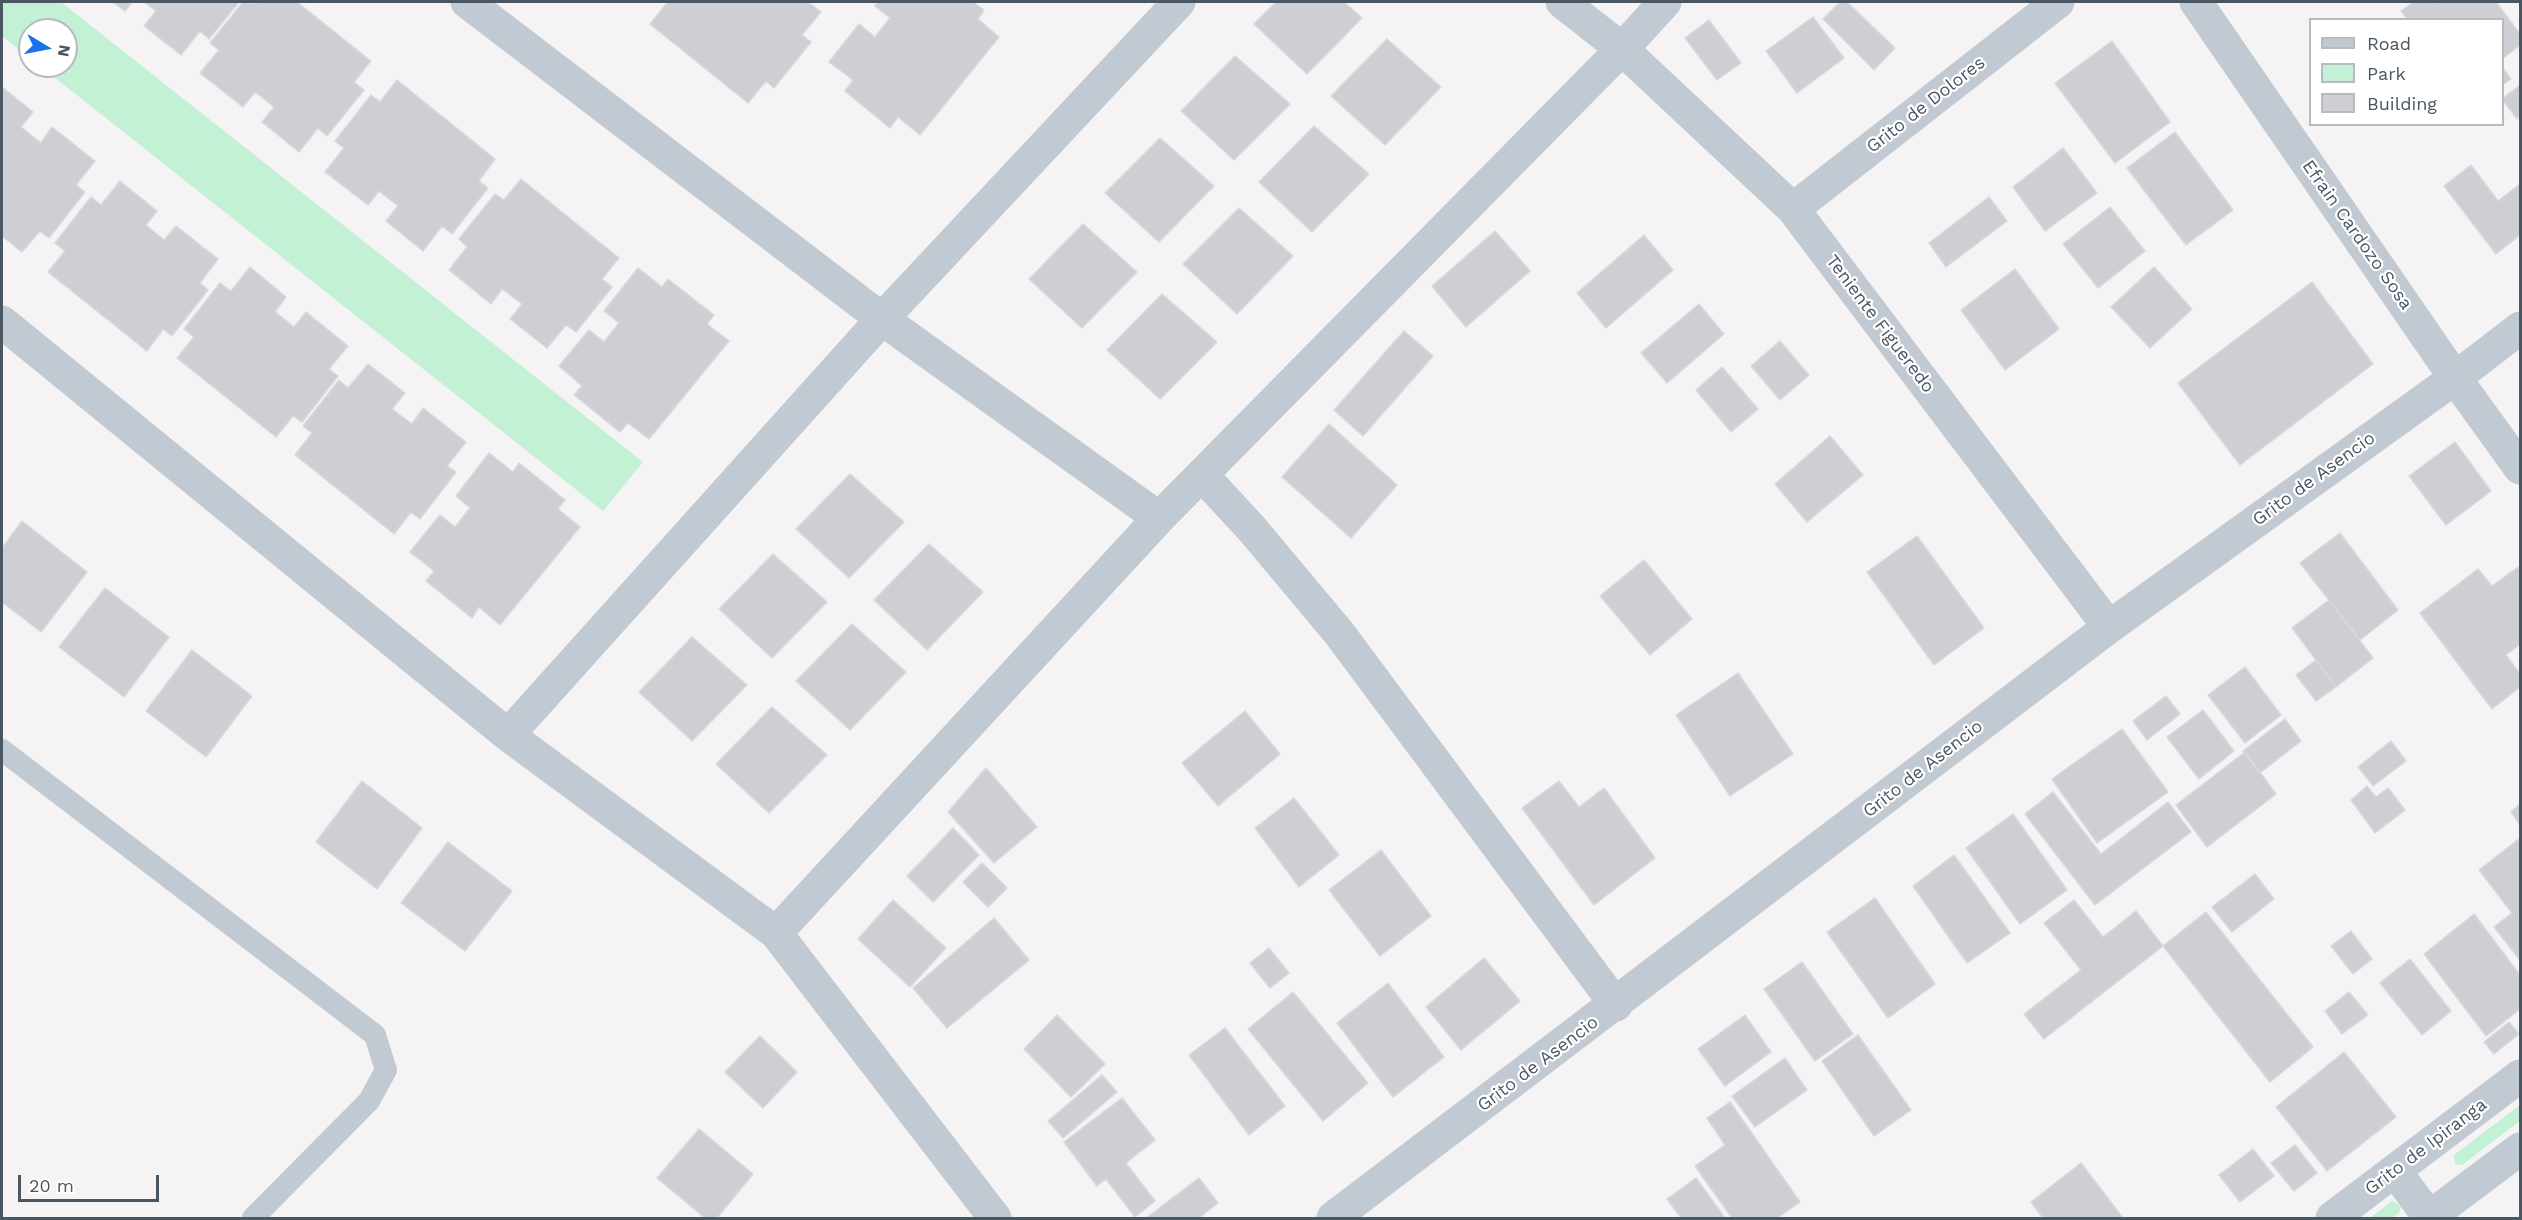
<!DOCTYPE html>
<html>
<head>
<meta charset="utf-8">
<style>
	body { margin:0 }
	#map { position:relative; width:2522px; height:1220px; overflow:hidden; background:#f5f3f3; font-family:"Work Sans",sans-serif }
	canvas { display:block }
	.frame { position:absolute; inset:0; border:3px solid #4a5661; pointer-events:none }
	.legend { position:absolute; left:2309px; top:18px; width:195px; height:108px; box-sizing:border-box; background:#fff; border:2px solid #b7bbc0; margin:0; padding:8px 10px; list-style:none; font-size:18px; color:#4a5661 }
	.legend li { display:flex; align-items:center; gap:12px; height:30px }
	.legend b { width:30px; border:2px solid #b7bbc0 }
	.north { position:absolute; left:18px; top:18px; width:60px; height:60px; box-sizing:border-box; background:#fff; border:2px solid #b7bbc0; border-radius:50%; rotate:100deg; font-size:16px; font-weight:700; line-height:24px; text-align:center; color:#4a5661 }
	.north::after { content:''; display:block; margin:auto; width:21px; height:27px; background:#1a73e8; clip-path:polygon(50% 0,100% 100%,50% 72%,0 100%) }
	.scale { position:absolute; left:18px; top:1175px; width:141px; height:27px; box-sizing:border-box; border:3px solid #4a5661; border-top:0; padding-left:8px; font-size:18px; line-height:21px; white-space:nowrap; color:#4a5661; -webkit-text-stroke:4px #fff; paint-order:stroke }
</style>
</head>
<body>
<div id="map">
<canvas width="2522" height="1220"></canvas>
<div class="frame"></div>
<ul class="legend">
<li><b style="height:8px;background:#c1cad2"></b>Road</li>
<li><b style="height:16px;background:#c3f1d5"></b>Park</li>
<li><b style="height:16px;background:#cdcfd5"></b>Building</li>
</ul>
<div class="north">N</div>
<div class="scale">20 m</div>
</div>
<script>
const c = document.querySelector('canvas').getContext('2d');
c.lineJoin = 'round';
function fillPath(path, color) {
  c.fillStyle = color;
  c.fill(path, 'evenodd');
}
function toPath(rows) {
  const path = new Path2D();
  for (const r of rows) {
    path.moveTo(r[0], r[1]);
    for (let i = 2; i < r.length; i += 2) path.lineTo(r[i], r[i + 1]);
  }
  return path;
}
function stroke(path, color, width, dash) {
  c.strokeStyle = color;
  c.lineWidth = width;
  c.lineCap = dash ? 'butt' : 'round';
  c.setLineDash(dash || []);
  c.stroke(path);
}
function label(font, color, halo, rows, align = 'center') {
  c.font = font + ' "Work Sans",sans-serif';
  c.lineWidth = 4.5;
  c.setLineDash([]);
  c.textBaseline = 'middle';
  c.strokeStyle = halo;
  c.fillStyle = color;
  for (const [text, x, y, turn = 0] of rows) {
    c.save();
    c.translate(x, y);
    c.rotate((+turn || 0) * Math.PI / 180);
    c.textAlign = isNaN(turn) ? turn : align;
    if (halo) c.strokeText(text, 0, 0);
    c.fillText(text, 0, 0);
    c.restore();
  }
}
fillPath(toPath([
	[2,2,61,2,643,462,603,511,40,66,66,66,66,30,30,30,30,58,2,36],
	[2520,1105,2520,1121,2462,1165,2455,1164,2454,1155],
	[2392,1201,2401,1206,2399,1213,2392,1218,2370,1218]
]), '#c3f1d5');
const building = toPath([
	[113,2,132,2,125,11,113,2],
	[144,2,239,2,209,39,200,31,181,55,144,26,156,11,144,2],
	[243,2,255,4,257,2,297,2,371,61,354,82,364,90,327,136,318,128,299,152,262,122,274,107,255,92,243,107,200,73,219,50,210,43,243,2],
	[666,2,808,2,821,12,802,35,811,42,774,88,766,81,748,103,650,24,667,3,666,2],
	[878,2,973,2,984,10,978,19,999,37,920,135,898,117,890,128,845,91,853,80,829,62,859,24,875,37,890,18,875,6,878,2],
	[1276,2,1344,2,1362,18,1307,74,1254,24,1276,2],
	[1840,2,1847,2,1895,48,1874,70,1823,19,1840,2],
	[2414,2,2436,2,2438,4,2441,2,2496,2,2520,34,2520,45,2502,59,2502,20,2408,20,2401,11,2414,2],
	[1813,17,1844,58,1797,93,1766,51,1813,17],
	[1709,20,1741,63,1717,80,1685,38,1709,20],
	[1387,39,1441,87,1385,145,1331,96,1387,39],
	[2112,41,2170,122,2115,163,2055,83,2112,41],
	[1235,56,1290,104,1234,160,1181,111,1235,56],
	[2502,67,2511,79,2502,85,2502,67],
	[397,80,495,159,479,181,488,188,452,234,442,226,423,251,386,221,398,206,379,191,368,205,325,172,344,148,335,141,371,95,380,102,397,80],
	[2520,85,2520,116,2517,119,2502,99,2520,85],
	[2,87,33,112,21,127,41,143,52,127,95,161,76,185,85,192,49,238,40,231,22,252,2,236,2,87],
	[1314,126,1369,174,1312,232,1259,182,1314,126],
	[2175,132,2233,210,2186,245,2127,168,2175,132],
	[1160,138,1214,186,1159,242,1105,193,1160,138],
	[2063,148,2097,193,2045,231,2013,187,2063,148],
	[2471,165,2498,201,2520,184,2520,235,2496,254,2444,186,2471,165],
	[521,179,619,258,602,279,612,287,576,332,566,325,547,348,510,319,522,304,502,289,491,304,449,270,467,247,459,239,495,194,504,200,521,179],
	[120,181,157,211,146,225,164,240,176,226,218,259,200,283,208,290,172,336,163,329,147,351,48,272,65,251,55,243,91,197,101,205,120,181],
	[1989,197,2007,221,1946,267,1929,243,1989,197],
	[2110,207,2145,251,2098,288,2063,244,2110,207],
	[1239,208,1293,256,1237,314,1183,264,1239,208],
	[1083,224,1137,272,1082,328,1029,279,1083,224],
	[1495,231,1530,271,1466,327,1432,286,1495,231],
	[1644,235,1673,270,1606,328,1577,293,1644,235],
	[250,267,286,297,275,312,294,327,306,312,348,346,329,369,338,376,302,422,293,416,276,437,177,358,194,337,184,329,220,283,231,291,250,267],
	[2154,267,2192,309,2150,348,2111,307,2154,267],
	[638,268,662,287,668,279,714,315,707,324,729,341,649,439,628,423,620,432,574,395,582,386,559,366,589,330,604,342,619,323,604,311,638,268],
	[2015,269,2059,329,2005,370,1961,310,2015,269],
	[2312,282,2373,364,2240,465,2178,383,2312,282],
	[1162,294,1217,342,1160,399,1107,350,1162,294],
	[1699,304,1724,334,1667,383,1641,353,1699,304],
	[1404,331,1433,356,1363,436,1334,410,1404,331],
	[1780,341,1809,375,1780,400,1751,366,1780,341],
	[368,364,405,393,392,409,412,424,423,408,466,442,447,466,456,472,420,519,411,512,394,534,295,455,312,433,303,426,339,380,348,388,368,364],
	[1722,367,1758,409,1731,432,1696,390,1722,367],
	[1329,424,1397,485,1351,538,1282,477,1329,424],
	[1830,436,1863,475,1807,522,1775,484,1830,436],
	[2455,442,2491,491,2446,525,2409,476,2455,442],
	[489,453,513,472,519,463,565,500,558,509,580,527,500,625,479,607,472,618,426,581,434,571,410,552,440,515,455,527,470,508,456,496,489,453],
	[850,474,904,522,849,578,796,529,850,474],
	[22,521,87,572,41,632,2,602,2,548,22,521],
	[2340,533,2398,610,2360,640,2300,563,2340,533],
	[1917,536,1984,628,1934,665,1867,572,1917,536],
	[929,544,983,592,927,650,874,600,929,544],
	[773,554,827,602,772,658,719,609,773,554],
	[1644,560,1692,619,1650,655,1600,596,1644,560],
	[2518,567,2520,570,2520,644,2506,655,2520,674,2520,687,2492,709,2420,613,2478,569,2492,586,2518,567],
	[105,588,169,637,124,697,59,647,105,588],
	[2329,600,2373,658,2336,687,2292,628,2329,600],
	[852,624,906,672,850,730,796,681,852,624],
	[692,637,747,685,692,741,639,692,692,637],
	[192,650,252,696,206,757,146,711,192,650],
	[2316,660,2336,687,2316,701,2296,675,2316,660],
	[2245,667,2281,715,2245,743,2208,695,2245,667],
	[1738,673,1793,754,1730,796,1676,715,1738,673],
	[2166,696,2180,714,2147,740,2133,721,2166,696],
	[772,707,827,755,769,813,716,764,772,707],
	[2203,710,2234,751,2199,779,2167,737,2203,710],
	[1245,711,1280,754,1218,806,1182,763,1245,711],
	[2285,719,2301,741,2260,773,2243,751,2285,719],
	[2122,729,2168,792,2097,843,2052,779,2122,729],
	[2391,741,2406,761,2373,786,2358,767,2391,741],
	[2245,752,2276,794,2207,847,2176,805,2245,752],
	[986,768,1037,827,994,863,948,812,986,768],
	[362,781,422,828,377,889,316,842,362,781],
	[1559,781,1579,807,1604,788,1655,858,1594,905,1522,808,1559,781],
	[2367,786,2376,797,2388,788,2405,810,2375,833,2351,800,2367,786],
	[2053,792,2101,854,2168,802,2191,832,2095,905,2025,814,2053,792],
	[1294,798,1339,855,1299,887,1255,828,1294,798],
	[2520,804,2520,825,2511,812,2520,804],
	[2013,814,2067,890,2020,924,1966,848,2013,814],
	[953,828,979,855,933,902,907,876,953,828],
	[2520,838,2520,960,2494,927,2512,913,2479,870,2520,838],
	[448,842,512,891,465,951,401,903,448,842],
	[1381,850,1431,916,1380,956,1329,890,1381,850],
	[1954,855,2010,933,1967,963,1913,886,1954,855],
	[982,863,1007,888,988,907,963,882,982,863],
	[2255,874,2274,899,2232,932,2212,907,2255,874],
	[1875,898,1935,984,1888,1018,1827,932,1875,898],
	[893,900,946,948,910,987,858,939,893,900],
	[2074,900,2103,937,2136,911,2163,946,2044,1039,2024,1014,2081,970,2044,923,2074,900],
	[2206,912,2313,1047,2270,1082,2163,946,2206,912],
	[2474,914,2520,975,2520,1009,2486,1036,2424,954,2474,914],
	[994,918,1029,960,947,1028,913,988,994,918],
	[2351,931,2372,959,2353,974,2331,946,2351,931],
	[1269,948,1289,973,1270,988,1250,963,1269,948],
	[1484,958,1520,1001,1461,1050,1426,1007,1484,958],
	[2410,959,2451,1011,2422,1035,2380,983,2410,959],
	[1802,962,1853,1034,1815,1061,1764,989,1802,962],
	[1388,983,1444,1057,1393,1097,1337,1023,1388,983],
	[1293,992,1368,1083,1323,1121,1248,1029,1293,992],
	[2349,992,2368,1015,2342,1034,2325,1011,2349,992],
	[1057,1015,1105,1064,1071,1097,1024,1049,1057,1015],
	[1745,1015,1771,1052,1725,1086,1698,1049,1745,1015],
	[2509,1022,2519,1034,2494,1054,2484,1042,2509,1022],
	[1225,1028,1285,1106,1249,1135,1189,1055,1225,1028],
	[1858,1035,1911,1110,1874,1136,1822,1061,1858,1035],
	[760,1036,797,1072,763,1108,725,1072,760,1036],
	[2344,1052,2396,1117,2327,1171,2276,1107,2344,1052],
	[1785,1058,1807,1090,1755,1127,1732,1096,1785,1058],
	[1102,1075,1117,1092,1063,1138,1048,1121,1102,1075],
	[1122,1098,1155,1140,1126,1163,1155,1201,1135,1217,1106,1179,1097,1186,1064,1142,1122,1098],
	[1730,1102,1800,1202,1777,1218,1732,1218,1695,1166,1725,1145,1707,1118,1730,1102],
	[699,1129,753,1174,717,1218,705,1218,657,1178,699,1129],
	[2295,1145,2317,1173,2294,1191,2271,1163,2295,1145],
	[2253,1149,2274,1176,2240,1202,2219,1175,2253,1149],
	[2081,1163,2123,1218,2043,1218,2031,1202,2081,1163],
	[1199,1178,1218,1203,1199,1218,1146,1218,1199,1178],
	[1696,1178,1725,1218,1681,1218,1667,1199,1696,1178]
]);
fillPath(building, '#cdcfd5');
stroke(building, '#d7d9de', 1.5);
stroke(toPath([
	[2,750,375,1035,386,1070,369,1101,253,1218]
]), '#c1cad2', 22);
stroke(toPath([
	[467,2,882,319,1159,518],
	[1562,2,1622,49,1793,209,2109,627],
	[2196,2,2455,378,2520,468],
	[1793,209,2058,2],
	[2,322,508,735,776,933,995,1218],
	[1202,475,1252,529,1339,633,1616,1005],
	[508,735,882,319,1179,2],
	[776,933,1159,518,1622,49,1665,2],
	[2395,1171,2430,1218],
	[1333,1218,2109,627,2455,378,2520,328],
	[2332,1218,2520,1076],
	[2428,1218,2520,1149]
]), '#c1cad2', 33);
label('18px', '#4a5661', '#fff', [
	["Grito de Dolores",1926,105,-38],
	["Efrain Cardozo Sosa",2357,235,55],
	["Teniente Figueredo",1880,324,53],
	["Grito de Asencio",2314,479,-36],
	["Grito de Asencio",1923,769,-38],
	["Grito de Asencio",1538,1064,-37],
	["Grito de Ipiranga",2426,1147,-37]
]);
</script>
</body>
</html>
